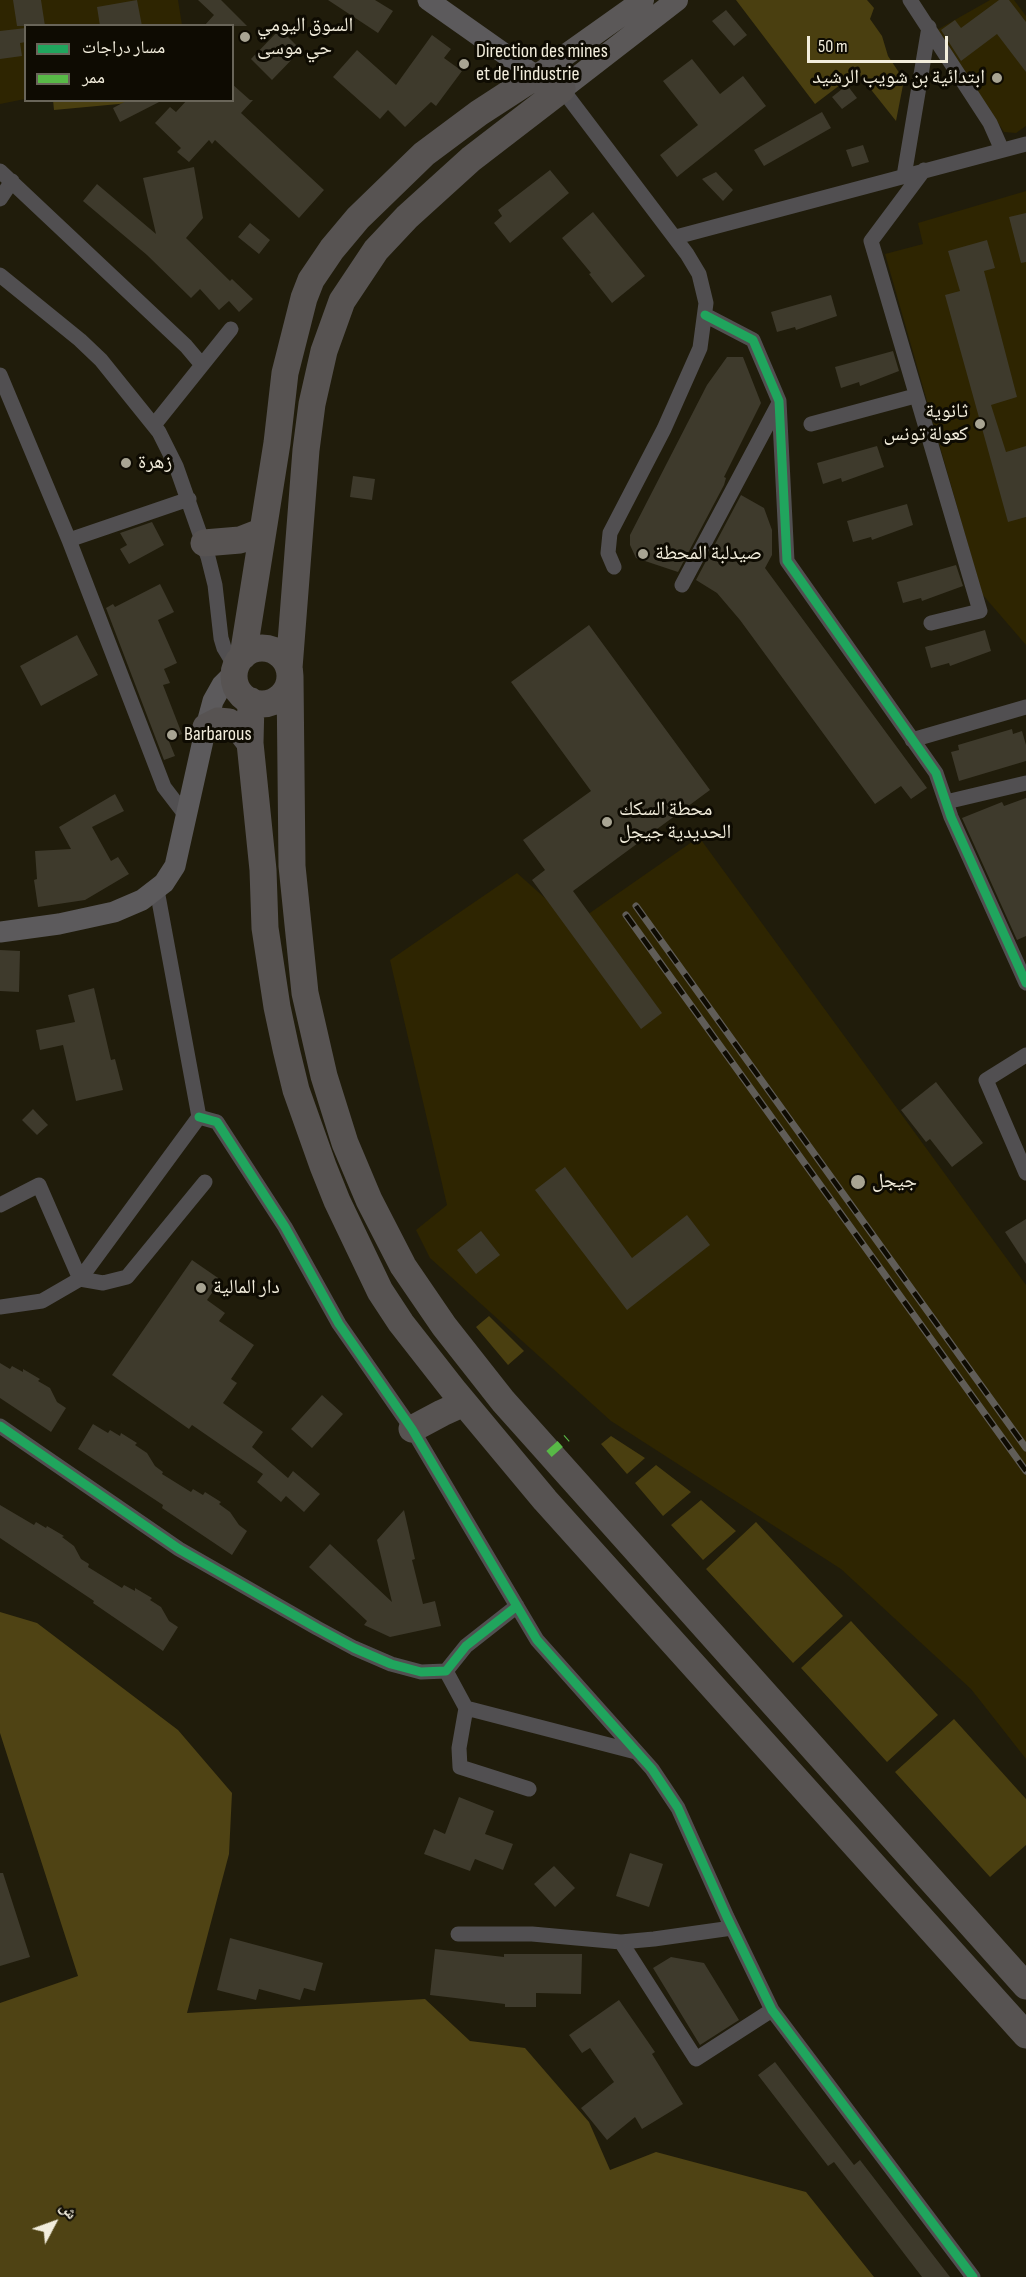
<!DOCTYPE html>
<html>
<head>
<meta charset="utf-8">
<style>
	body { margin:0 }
	#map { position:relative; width:1026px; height:2277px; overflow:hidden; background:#201c0b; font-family:"Sofia Sans Condensed","Noto Naskh Arabic",sans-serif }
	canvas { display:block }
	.legend { position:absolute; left:24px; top:24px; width:210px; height:78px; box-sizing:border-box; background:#0e0b02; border:2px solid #696559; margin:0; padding:8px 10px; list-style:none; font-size:18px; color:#f2eddc }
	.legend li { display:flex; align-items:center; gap:12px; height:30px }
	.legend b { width:30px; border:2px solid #696559 }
	.north { position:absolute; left:24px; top:2193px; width:60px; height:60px; -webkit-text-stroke:4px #0e0b02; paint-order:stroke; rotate:49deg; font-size:16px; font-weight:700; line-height:24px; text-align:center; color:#f2eddc }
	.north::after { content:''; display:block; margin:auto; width:21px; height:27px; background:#f2eddc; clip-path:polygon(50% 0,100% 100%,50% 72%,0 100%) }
	.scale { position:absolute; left:807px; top:36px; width:141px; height:27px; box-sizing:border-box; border:3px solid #f2eddc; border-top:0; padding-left:8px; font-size:18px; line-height:21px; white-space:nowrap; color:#f2eddc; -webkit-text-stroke:4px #0e0b02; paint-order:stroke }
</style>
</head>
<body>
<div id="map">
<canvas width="1026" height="2277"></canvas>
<ul class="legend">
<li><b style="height:8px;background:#20a55d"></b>مسار دراجات</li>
<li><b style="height:8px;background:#58b947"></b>ممر</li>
</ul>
<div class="north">ش</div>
<div class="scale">50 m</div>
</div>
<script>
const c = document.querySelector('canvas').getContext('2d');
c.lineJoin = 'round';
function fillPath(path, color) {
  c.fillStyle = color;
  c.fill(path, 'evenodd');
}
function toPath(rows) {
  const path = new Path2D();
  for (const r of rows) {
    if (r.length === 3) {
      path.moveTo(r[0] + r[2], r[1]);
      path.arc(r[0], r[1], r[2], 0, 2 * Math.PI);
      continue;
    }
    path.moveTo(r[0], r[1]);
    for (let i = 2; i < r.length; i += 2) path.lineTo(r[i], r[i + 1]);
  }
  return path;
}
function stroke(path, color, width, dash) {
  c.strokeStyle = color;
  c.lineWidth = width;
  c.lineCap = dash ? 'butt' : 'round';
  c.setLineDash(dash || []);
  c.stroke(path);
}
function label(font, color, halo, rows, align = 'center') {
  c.font = font + ' "Sofia Sans Condensed","Noto Naskh Arabic",sans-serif';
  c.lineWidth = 6;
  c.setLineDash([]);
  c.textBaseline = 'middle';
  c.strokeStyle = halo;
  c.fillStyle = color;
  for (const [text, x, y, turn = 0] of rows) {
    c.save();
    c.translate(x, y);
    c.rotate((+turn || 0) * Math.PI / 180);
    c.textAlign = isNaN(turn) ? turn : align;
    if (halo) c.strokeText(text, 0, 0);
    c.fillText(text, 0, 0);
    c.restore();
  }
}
fillPath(toPath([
	[0,0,178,0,182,25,26,26,25,99,0,104],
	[990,0,1014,0,1026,16,1026,126,1016,133,1004,132,937,30],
	[1026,191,1026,645,982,594,885,254,923,244,918,223],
	[699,837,1026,1285,1026,1759,971,1689,841,1569,611,1421,430,1258,416,1230,447,1205,390,960,517,873,574,924]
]), '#2e2501');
fillPath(toPath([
	[736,0,867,0,874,8,870,19,882,36,888,56,904,80,896,121,857,72,815,104],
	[53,100,151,101,54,110],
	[489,1316,524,1351,508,1365,476,1327],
	[611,1436,645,1458,627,1474,601,1444],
	[656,1465,691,1492,663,1516,635,1483],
	[701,1500,736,1531,703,1560,671,1525],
	[756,1522,843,1616,793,1663,706,1569],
	[851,1621,938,1715,887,1762,801,1668],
	[954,1719,1026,1799,1026,1845,990,1877,895,1772]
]), '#4a3f10');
fillPath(toPath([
	[0,1612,37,1623,178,1730,232,1793,229,1854,187,2013,425,1999,470,2041,525,2048,589,2122,610,2170,656,2152,806,2192,874,2277,0,2277,0,2003,78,1976,0,1733]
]), '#4f4314');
fillPath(toPath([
	[13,0,41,0,45,26,17,26],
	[137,0,142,26,100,26,97,7],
	[198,0,221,0,247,26,204,26,214,15],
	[328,0,375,0,393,11,378,33],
	[999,0,1009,0,1026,22,1026,72,997,34,961,61,941,30,955,20,961,28],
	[726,10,747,35,734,46,712,21],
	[26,28,26,42,20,43,22,56,0,59,0,31],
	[280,29,301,50,272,80,251,59],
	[432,35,451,49,444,58,462,71,436,106,431,102,405,127,388,110,380,119,333,77,357,50,396,85],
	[692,59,720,94,743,76,766,106,677,177,660,155,698,125,663,81],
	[232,84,250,100,253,100,241,113,324,190,299,218,215,140,212,144,209,140,189,162,177,152,181,148,155,123,170,107,176,112,187,100,232,100],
	[847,85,857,98,842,109,832,97],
	[128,100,163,100,120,122,113,108],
	[822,112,831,128,764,166,754,150],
	[863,145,869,162,852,167,846,150],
	[194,167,203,218,186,238,230,281,232,279,253,299,239,312,229,301,219,310,200,289,191,298,147,255,83,201,97,184,156,234,143,178],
	[550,170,569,193,510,243,494,223,502,216,498,210],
	[716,172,733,190,723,201,702,179],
	[593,212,645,276,612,303,589,274,591,273,562,238],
	[1026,213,1026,262,1021,263,1009,217],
	[250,223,270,240,259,254,238,237],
	[987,240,995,268,984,271,1017,397,991,405,1006,452,1026,446,1026,517,1008,522,945,295,960,291,948,251],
	[831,295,837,316,796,330,795,327,777,332,771,312],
	[893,351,899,371,860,386,859,382,841,388,835,367],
	[727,357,743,357,761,403,724,477,726,478,724,485,678,572,636,558,630,545,630,535,707,385],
	[877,446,884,467,842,482,841,478,823,484,817,463],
	[353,476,375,479,372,500,350,497],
	[741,495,764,508,772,530,772,555,765,568,927,788,911,799,901,786,875,804,740,620,717,593,696,580],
	[907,504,913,525,872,540,871,537,853,542,847,521],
	[152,522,164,545,129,564,120,549,127,545,120,533],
	[956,565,963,586,922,601,921,598,903,603,897,582],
	[160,584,174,612,158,620,177,663,164,669,170,683,163,685,182,734,168,739,175,756,164,760,106,608,113,604,115,607],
	[589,625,710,790,573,891,662,1013,641,1029,532,880,545,870,523,840,591,791,511,682],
	[985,630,991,651,950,666,949,663,931,668,925,647],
	[77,635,98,675,41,706,20,666],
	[1012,729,1013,734,1022,731,1026,745,1026,761,959,781,951,752,959,750,958,745],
	[115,794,124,811,92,827,111,861,118,857,129,874,85,900,38,907,34,880,37,879,35,851,71,849,59,827],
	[1026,798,1026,936,1017,940,962,818,1002,802,1004,806],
	[0,950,20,951,19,992,0,991],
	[94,988,111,1060,115,1059,123,1090,76,1101,63,1045,40,1050,36,1030,75,1022,68,995],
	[936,1082,983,1143,952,1167,930,1139,926,1142,901,1110],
	[33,1109,48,1125,37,1135,22,1120],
	[565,1167,632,1258,687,1215,710,1245,627,1310,535,1190],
	[1026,1219,1026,1264,1005,1232],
	[481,1231,500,1255,476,1274,457,1250],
	[192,1260,221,1280,207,1300,225,1313,219,1321,254,1345,231,1379,237,1383,223,1403,263,1432,252,1447,288,1478,293,1471,320,1494,304,1512,286,1496,281,1502,257,1482,263,1474,192,1425,189,1429,112,1375],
	[0,1363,10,1369,12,1366,23,1372,23,1369,40,1379,38,1381,50,1388,57,1402,66,1408,51,1432,0,1398],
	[322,1395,343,1414,312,1448,291,1429],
	[93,1424,108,1433,110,1430,120,1436,121,1433,137,1443,135,1445,147,1453,155,1466,163,1472,162,1474,191,1492,193,1489,203,1495,205,1492,221,1502,219,1504,230,1512,239,1525,247,1531,232,1555,162,1508,163,1505,78,1449],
	[0,1505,34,1525,36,1522,46,1528,47,1526,64,1536,62,1537,74,1546,81,1559,89,1564,88,1567,122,1588,124,1585,135,1591,135,1588,152,1598,150,1600,161,1607,169,1621,178,1627,163,1651,93,1603,94,1601,0,1538],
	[404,1510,415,1559,412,1560,423,1604,435,1601,441,1626,390,1637,364,1625,367,1621,309,1567,330,1544,392,1602,377,1540],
	[459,1797,494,1811,485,1834,513,1844,503,1870,475,1859,470,1871,424,1854,434,1829,445,1834],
	[630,1853,663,1864,649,1907,616,1896],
	[554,1866,575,1888,555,1907,534,1884],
	[0,1873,3,1873,30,1957,0,1966],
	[230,1938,323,1963,315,1991,304,1988,300,2000,259,1989,256,2000,217,1990],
	[435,1949,504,1957,504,1954,582,1954,581,1994,536,1993,536,2007,505,2007,505,2004,430,1995],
	[671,1957,704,1963,739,2020,700,2045,653,1968],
	[619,2000,655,2052,652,2054,683,2104,642,2129,635,2117,607,2140,581,2108,614,2082,590,2048,582,2053,569,2035],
	[775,2062,854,2165,860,2160,950,2277,922,2277,834,2162,828,2166,758,2075]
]), '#3e3a2c');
stroke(toPath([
	[910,0,990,123,1002,150],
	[562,89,687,254,699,274,706,303,700,348,664,429,610,533,608,553,614,567],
	[924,170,871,241,980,611,931,623],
	[0,171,186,346,202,365],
	[904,176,929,27],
	[0,199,12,181],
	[676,237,1026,144],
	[0,275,80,340,101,360,159,432,176,466,208,557,215,585,221,638,224,648,236,668],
	[705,315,753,340,779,401,787,561,936,773,951,817,1026,983],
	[0,375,69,540,164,787,187,817],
	[811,424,915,396],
	[154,425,231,329],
	[69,540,189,499],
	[682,585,779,403],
	[912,740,1026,707],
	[946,802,1026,783],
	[1026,1055,986,1080,1026,1173],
	[199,1117,217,1122,285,1227,339,1324,412,1429,537,1640,652,1769,678,1808,727,1917,772,2010,973,2277],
	[0,1205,39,1185,80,1279],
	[80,1279,103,1283,127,1277,205,1182],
	[0,1307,42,1301,80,1279,199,1117,157,890],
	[0,1426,179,1549,317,1628,354,1648,391,1664,421,1672,446,1671,466,1646,517,1606],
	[446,1671,466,1708,636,1752],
	[466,1708,459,1748,460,1767,529,1789],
	[458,1934,532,1934,621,1942,654,1939,732,1928],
	[621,1942,696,2059,772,2010]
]), '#514f51', 15);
stroke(toPath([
	[428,0,536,76,562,89],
	[0,932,59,924,114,912,142,900,164,883,175,866,206,727,213,701,222,685,235,672]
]), '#5c5a5c', 21);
stroke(toPath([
	[536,76,643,0],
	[562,89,677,0]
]), '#5b5858', 22);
stroke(toPath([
	[204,543,240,540,263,531],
	[262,676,28],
	[243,656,277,443,285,373,304,298,311,280,332,249,358,218,424,154,479,113,536,76],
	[289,668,306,450,312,404,324,351,342,301,376,250,407,217,471,159,562,89],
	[290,677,292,866,305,993,324,1076,345,1143,369,1200,403,1266,444,1326,503,1401,1026,1986],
	[251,701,250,743,263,870,265,928,277,1007,286,1049,296,1090,323,1166,337,1201,380,1291,401,1323,455,1392,545,1500,1026,2035],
	[206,727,218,721,229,722,240,730,250,743],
	[412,1429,442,1413,464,1403]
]), '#575352', 27);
const rail = toPath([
	[636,906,1026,1448],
	[626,915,1026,1471]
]);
stroke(rail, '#605d58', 7);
stroke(rail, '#0e0b02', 4.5, [14]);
stroke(toPath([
	[549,1454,567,1438]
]), '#58b947', 8, [15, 8]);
stroke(toPath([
	[705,315,753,340,779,401,787,561,936,773,951,817,1026,983],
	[199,1117,217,1122,285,1227,339,1324,412,1429,537,1640,652,1769,678,1808,727,1917,772,2010,973,2277],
	[0,1426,179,1549,317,1628,354,1648,391,1664,421,1672,446,1671,466,1646,517,1606]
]), '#20a55d', 9);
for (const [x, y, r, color] of [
	[245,37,6,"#a8a493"],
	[464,64,6,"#a8a493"],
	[997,78,6,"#a8a493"],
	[980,424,6,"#a8a493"],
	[126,463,6,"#a8a493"],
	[643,554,6,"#a8a493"],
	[172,735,6,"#a8a493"],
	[607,822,6,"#a8a493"],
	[858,1182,8,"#a8a493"],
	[201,1288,6,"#a8a493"]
]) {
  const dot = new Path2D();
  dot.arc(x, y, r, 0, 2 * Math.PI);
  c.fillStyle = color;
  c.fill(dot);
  stroke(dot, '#0e0b02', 2);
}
label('20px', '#f2eddc', '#0e0b02', [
	["السوق اليومي",257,26],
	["حي موسى",257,49],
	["Direction des mines",476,52],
	["et de l'industrie",476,75],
	["ابتدائية بن شويب الرشيد",985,78,"right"],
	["ثانوية",968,412,"right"],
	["كعولة تونس",968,435,"right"],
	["زهرة",138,463],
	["صيدلبة المحطة",655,554],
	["Barbarous",184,735],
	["محطة السكك",619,810],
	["الحديدية جيجل",619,833],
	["جيجل",872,1182],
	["دار المالية",213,1288]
], 'left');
</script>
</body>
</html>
